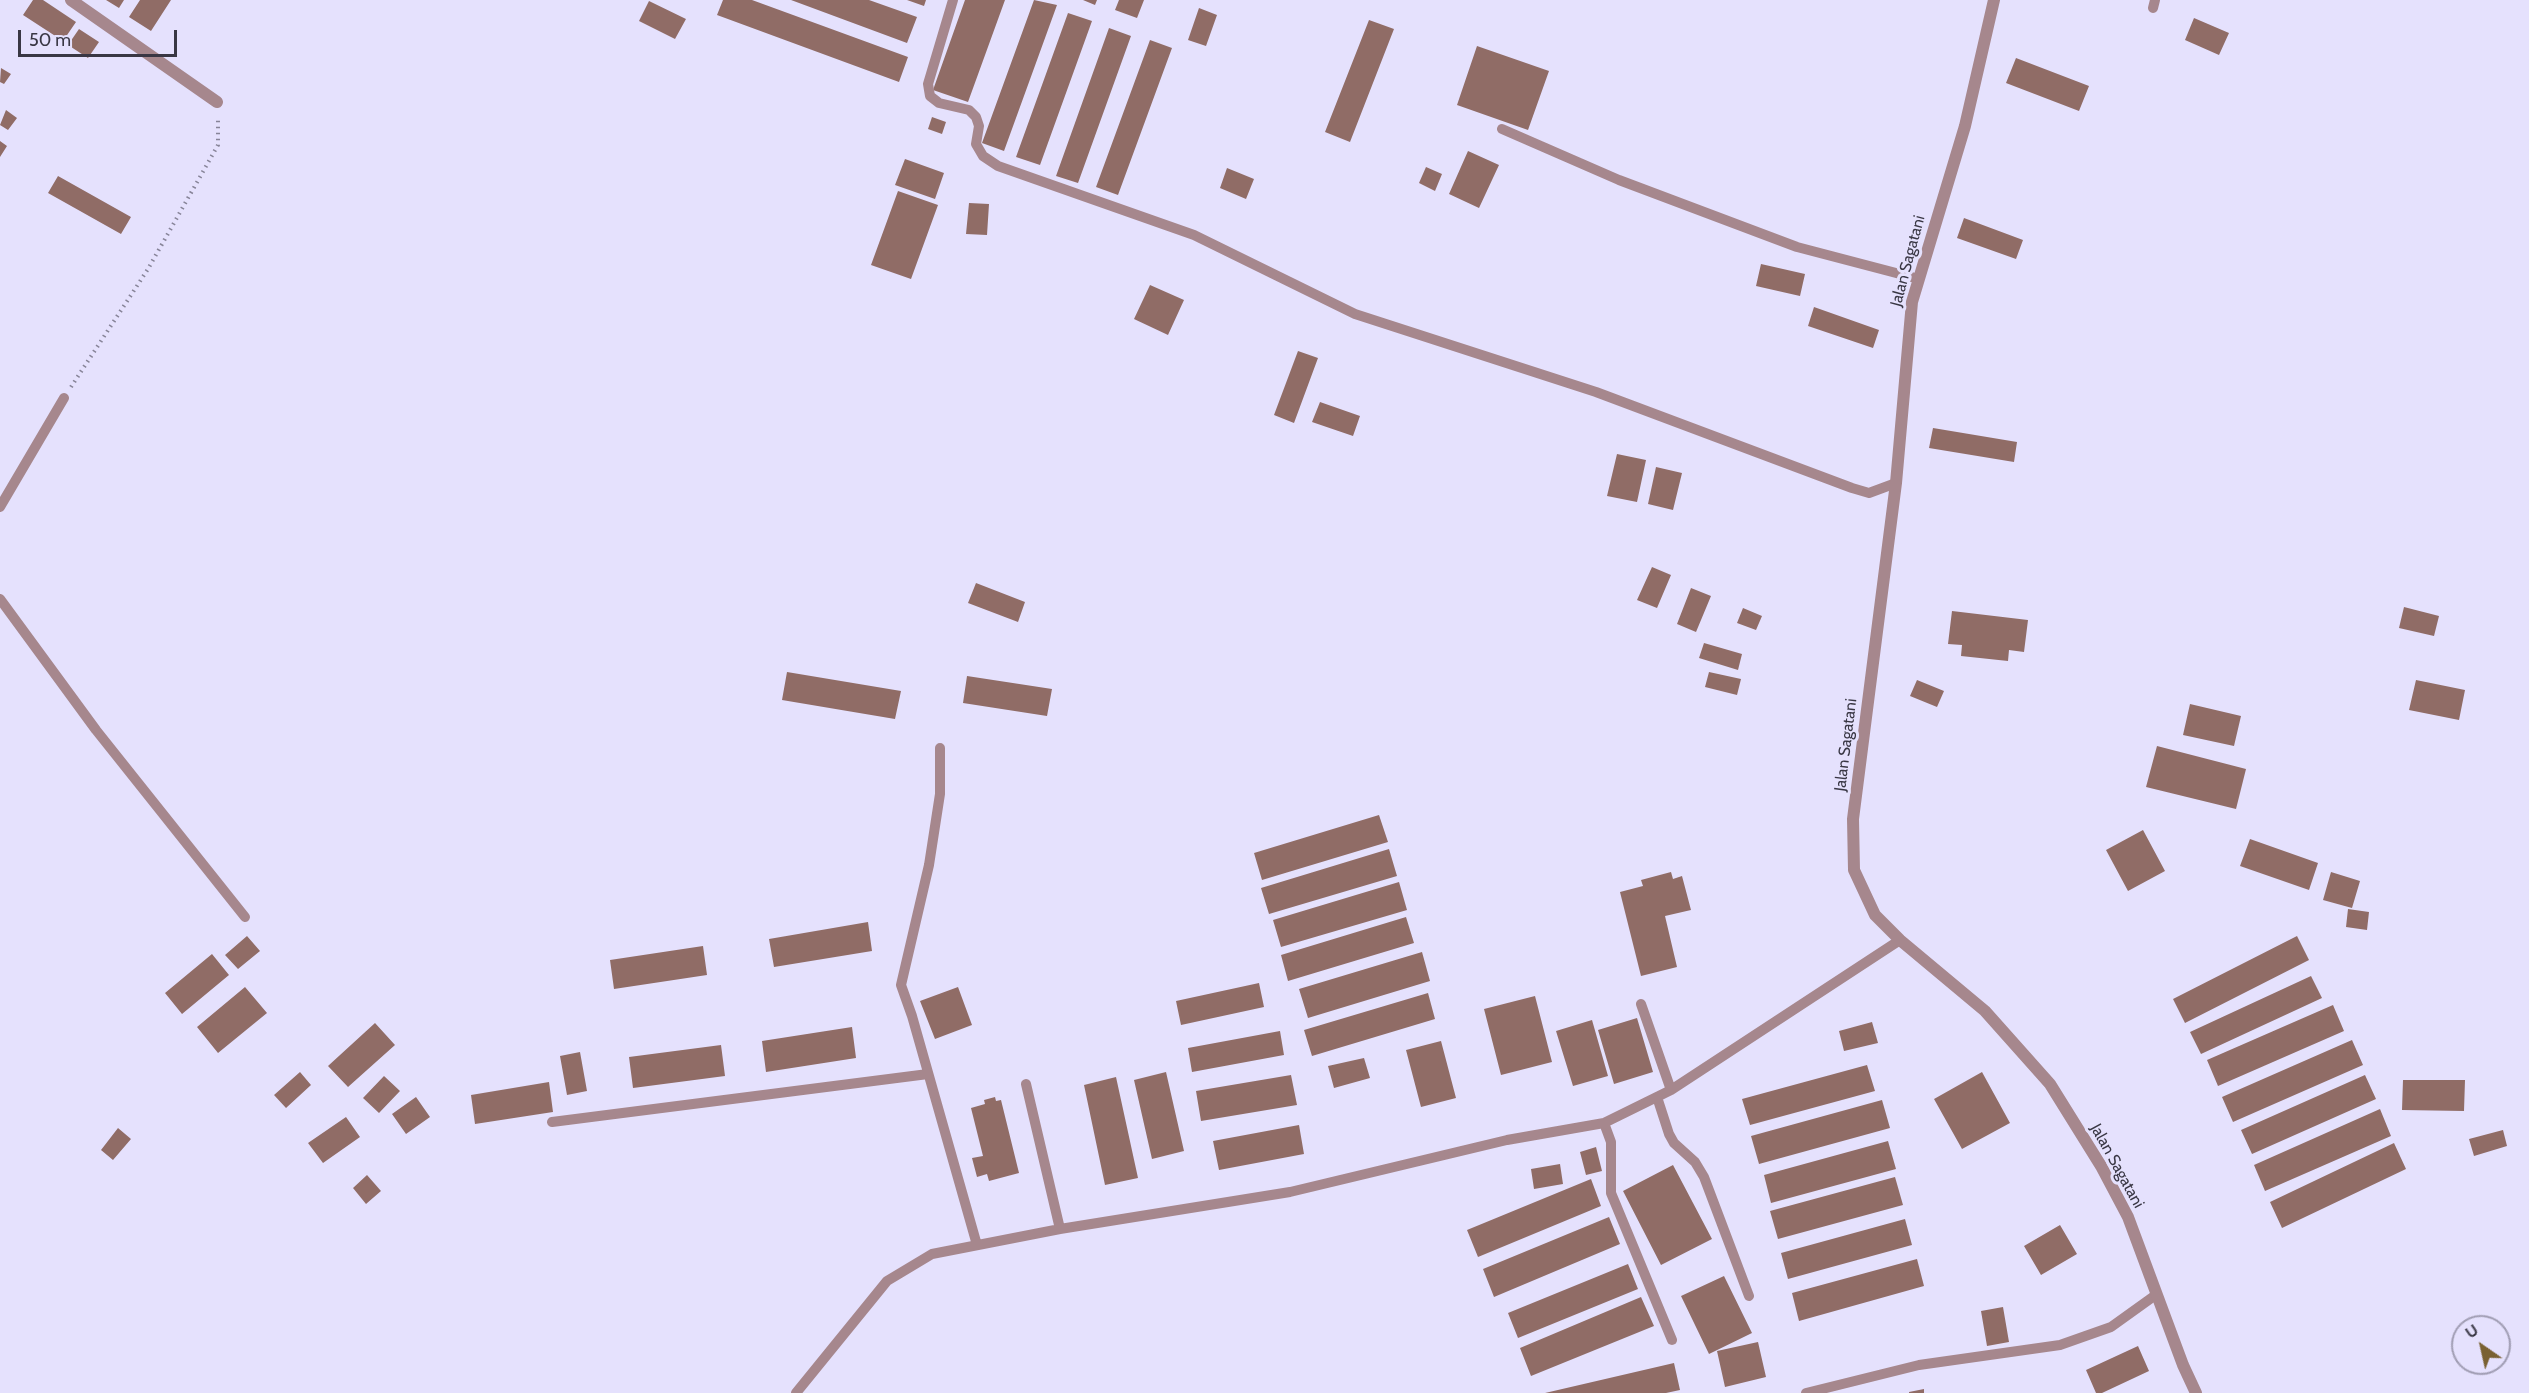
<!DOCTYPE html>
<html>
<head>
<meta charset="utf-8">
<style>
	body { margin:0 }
	#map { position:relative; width:2529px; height:1393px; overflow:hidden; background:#e5e1fd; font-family:Cabin,sans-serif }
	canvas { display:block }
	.north { position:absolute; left:2451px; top:1315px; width:60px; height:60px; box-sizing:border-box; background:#e5e1fd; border:2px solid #a09db3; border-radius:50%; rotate:326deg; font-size:16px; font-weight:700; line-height:24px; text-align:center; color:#393744 }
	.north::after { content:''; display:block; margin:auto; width:21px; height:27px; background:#7a6132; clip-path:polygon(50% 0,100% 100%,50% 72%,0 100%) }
	.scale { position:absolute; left:18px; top:30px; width:159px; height:27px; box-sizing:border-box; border:3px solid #393744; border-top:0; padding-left:8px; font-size:18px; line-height:21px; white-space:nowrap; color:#393744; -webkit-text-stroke:4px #e5e1fd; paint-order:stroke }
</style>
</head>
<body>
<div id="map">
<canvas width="2529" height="1393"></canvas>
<div class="north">U</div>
<div class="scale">50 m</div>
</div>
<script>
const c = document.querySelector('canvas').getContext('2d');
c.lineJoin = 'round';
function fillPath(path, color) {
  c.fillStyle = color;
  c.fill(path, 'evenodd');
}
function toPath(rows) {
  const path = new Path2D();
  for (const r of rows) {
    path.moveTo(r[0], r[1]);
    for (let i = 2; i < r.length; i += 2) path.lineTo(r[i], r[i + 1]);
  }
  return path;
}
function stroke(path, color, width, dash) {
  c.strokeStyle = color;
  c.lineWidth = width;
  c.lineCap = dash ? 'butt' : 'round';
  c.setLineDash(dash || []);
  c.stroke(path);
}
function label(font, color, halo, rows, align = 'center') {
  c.font = font + ' Cabin,sans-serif';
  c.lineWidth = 6;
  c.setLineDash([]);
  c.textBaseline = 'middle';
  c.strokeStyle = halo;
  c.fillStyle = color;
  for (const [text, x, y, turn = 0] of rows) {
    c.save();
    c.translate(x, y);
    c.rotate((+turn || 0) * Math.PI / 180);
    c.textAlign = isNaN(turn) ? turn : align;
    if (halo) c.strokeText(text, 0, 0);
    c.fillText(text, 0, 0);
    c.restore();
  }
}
fillPath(toPath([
	[33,0,43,0,76,22,63,41,23,15],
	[106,0,124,0,119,8],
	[140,0,171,0,151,31,129,17],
	[723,0,752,0,908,57,899,82,717,15],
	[791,0,869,0,917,17,907,43],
	[907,0,926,0,924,6],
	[965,0,1005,0,968,102,933,90],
	[1034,0,1057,5,1004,151,982,143],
	[1083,0,1097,0,1095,5],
	[1119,0,1144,0,1137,18,1115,10],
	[649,1,686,19,675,39,639,21],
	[1199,8,1217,15,1206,46,1188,40],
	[1068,13,1092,21,1040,165,1016,157],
	[2194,18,2229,33,2219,55,2185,40],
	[1369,20,1394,29,1350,142,1325,132],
	[1109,28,1131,36,1078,183,1056,176],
	[79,29,99,42,88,58,68,45],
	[1150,40,1172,48,1118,195,1096,187],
	[1477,46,1549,71,1528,130,1457,105],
	[2016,58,2089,86,2079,111,2006,83],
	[1,68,11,74,4,84,0,82],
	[6,110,17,118,8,130,0,125],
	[932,117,946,122,942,134,928,129],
	[0,141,7,146,0,157],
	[1468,151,1499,165,1479,208,1449,194],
	[905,159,944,173,935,199,895,185],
	[1426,167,1442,174,1435,191,1419,183],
	[1227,168,1254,179,1246,199,1220,188],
	[58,176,131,217,121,234,48,193],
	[898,191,938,205,911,279,871,265],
	[969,203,989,204,987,235,966,234],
	[1964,218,2023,240,2016,259,1957,238],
	[1761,264,1805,274,1800,296,1756,286],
	[1150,285,1184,300,1168,335,1134,319],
	[1814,307,1879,330,1873,348,1808,326],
	[1298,351,1318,358,1294,423,1274,415],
	[1320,402,1360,416,1353,436,1312,422],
	[1933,428,2017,442,2014,462,1929,448],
	[1617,454,1646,460,1637,502,1607,496],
	[1656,467,1682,473,1673,510,1648,504],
	[1652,567,1671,575,1657,608,1637,600],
	[976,583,1025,602,1018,622,968,603],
	[1691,588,1711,596,1696,632,1677,624],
	[2404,607,2439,616,2434,636,2399,628],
	[1743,608,1762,616,1756,630,1737,623],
	[1952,611,2028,620,2024,652,2009,650,2008,661,1961,656,1962,645,1948,644],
	[1704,643,1742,654,1738,670,1699,658],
	[787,672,901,691,895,719,782,700],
	[1709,672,1741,679,1737,695,1705,687],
	[967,676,1052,689,1047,716,963,703],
	[1917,680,1944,691,1937,707,1910,696],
	[2416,680,2465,690,2459,720,2409,710],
	[2190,704,2241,716,2234,746,2183,735],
	[2157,746,2246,769,2236,809,2146,787],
	[1379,815,1388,842,1262,880,1254,853],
	[2143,830,2165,871,2128,891,2106,850],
	[2250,839,2318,863,2309,890,2240,866],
	[1389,849,1397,876,1269,914,1261,888],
	[1671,872,1673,879,1682,876,1691,910,1665,916,1677,967,1641,976,1620,892,1643,886,1641,880],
	[2331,872,2360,881,2352,908,2323,900],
	[1399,882,1407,910,1281,947,1273,920],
	[2348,909,2369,912,2367,930,2346,927],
	[1406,917,1414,943,1288,981,1281,955],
	[868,922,872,951,774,967,769,939],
	[247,936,260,951,238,969,225,955],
	[2297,936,2309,960,2185,1023,2173,999],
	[703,946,707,975,614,989,610,960],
	[1422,952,1430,981,1308,1018,1299,989],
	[212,954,229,975,182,1014,165,993],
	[2311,976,2322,998,2201,1054,2190,1032],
	[1259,983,1264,1007,1181,1025,1176,1001],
	[245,987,267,1013,218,1053,197,1027],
	[958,987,972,1025,935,1039,920,1001],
	[1428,993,1435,1019,1312,1056,1304,1030],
	[1535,996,1552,1062,1501,1075,1484,1009],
	[2333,1005,2344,1031,2218,1086,2207,1060],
	[1637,1018,1653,1072,1614,1084,1598,1030],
	[1592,1020,1608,1076,1573,1086,1556,1031],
	[1872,1022,1878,1043,1844,1051,1839,1031],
	[375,1023,395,1045,348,1087,328,1066],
	[852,1027,856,1058,766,1072,762,1041],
	[1280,1031,1284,1055,1192,1072,1188,1048],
	[2352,1040,2363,1065,2233,1122,2222,1097],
	[1441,1041,1456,1098,1421,1107,1406,1050],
	[721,1045,725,1076,633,1088,629,1057],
	[580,1052,587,1091,567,1095,560,1056],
	[1364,1058,1370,1078,1334,1088,1328,1066],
	[1867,1065,1875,1091,1750,1125,1742,1099],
	[300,1072,311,1085,286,1108,274,1095],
	[1166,1072,1184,1151,1152,1159,1134,1080],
	[1982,1072,2010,1123,1962,1149,1934,1099],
	[1291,1075,1297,1105,1201,1121,1196,1091],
	[2365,1075,2376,1099,2252,1154,2241,1130],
	[384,1076,400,1091,379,1113,363,1098],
	[1116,1077,1138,1178,1105,1185,1084,1085],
	[2403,1080,2465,1080,2464,1111,2402,1110],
	[549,1082,553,1112,475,1124,471,1095],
	[416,1097,430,1117,406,1134,392,1114],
	[995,1097,996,1101,1001,1100,1019,1173,989,1181,987,1174,977,1177,972,1158,983,1156,971,1108,985,1104,984,1100],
	[1882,1100,1890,1128,1759,1164,1751,1136],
	[2380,1109,2391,1136,2265,1191,2254,1165],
	[346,1117,360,1137,323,1163,308,1143],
	[1299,1125,1304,1154,1219,1170,1213,1141],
	[118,1128,131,1139,113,1160,101,1150],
	[2503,1130,2507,1146,2474,1156,2469,1139],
	[1888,1141,1896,1169,1771,1203,1764,1175],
	[2394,1143,2406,1169,2282,1228,2270,1202],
	[1596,1147,1602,1171,1586,1175,1580,1152],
	[1560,1164,1563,1184,1534,1189,1531,1169],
	[1673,1165,1712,1239,1661,1265,1623,1191],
	[367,1175,381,1191,366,1204,353,1188],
	[1895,1177,1903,1205,1778,1239,1770,1211],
	[1591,1179,1601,1206,1478,1257,1467,1230],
	[1609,1217,1620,1244,1494,1297,1483,1269],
	[1905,1219,1912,1245,1788,1279,1781,1253],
	[2060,1225,2077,1254,2041,1275,2024,1246],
	[1917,1259,1924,1286,1799,1321,1792,1293],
	[1628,1264,1638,1289,1518,1338,1508,1313],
	[1724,1276,1752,1333,1709,1354,1681,1296],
	[1641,1297,1654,1326,1531,1376,1520,1348],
	[2003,1307,2009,1342,1987,1346,1981,1311],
	[1758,1342,1766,1377,1725,1387,1717,1351],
	[2138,1346,2149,1371,2102,1393,2096,1393,2086,1370],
	[1674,1363,1680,1390,1666,1393,1545,1393],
	[1924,1389,1924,1393,1909,1393,1909,1392]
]), '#906c66');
stroke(toPath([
	[71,387,148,269,218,145,218,118]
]), '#878498', 4, [1.5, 4.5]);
stroke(toPath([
	[953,0,928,84,930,96,939,103,969,110,976,117,979,126,976,144,983,156,998,166,1194,235,1355,314,1596,392,1852,488,1869,493,1896,483],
	[2153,8,2155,0],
	[1502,129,1619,180,1797,247,1919,279],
	[0,507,64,398],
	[0,599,96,730,245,917],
	[940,748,940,794,929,865,901,985,912,1016,977,1245],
	[1641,1004,1671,1090],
	[1026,1084,1060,1229],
	[1657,1097,1669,1134,1674,1143,1695,1162,1704,1177,1749,1296],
	[552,1122,928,1074],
	[1604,1123,1611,1142,1611,1193,1672,1340],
	[796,1393,887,1281,932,1254,1060,1229,1290,1192,1507,1140,1604,1123,1671,1090,1900,940],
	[1806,1393,1919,1365,2060,1345,2111,1327,2157,1294]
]), '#a6878d', 10);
stroke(toPath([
	[71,0,217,102],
	[1994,0,1965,126,1912,302,1896,483,1853,819,1854,870,1875,915,1900,940,1985,1011,2050,1084,2101,1166,2128,1217,2183,1365,2196,1393]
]), '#a6878d', 12);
label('16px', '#393744', '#e5e1fd', [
	["Jalan Sagatani",1908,261,-75],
	["Jalan Sagatani",1846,745,-83],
	["Jalan Sagatani",2117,1166,61]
]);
</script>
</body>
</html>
